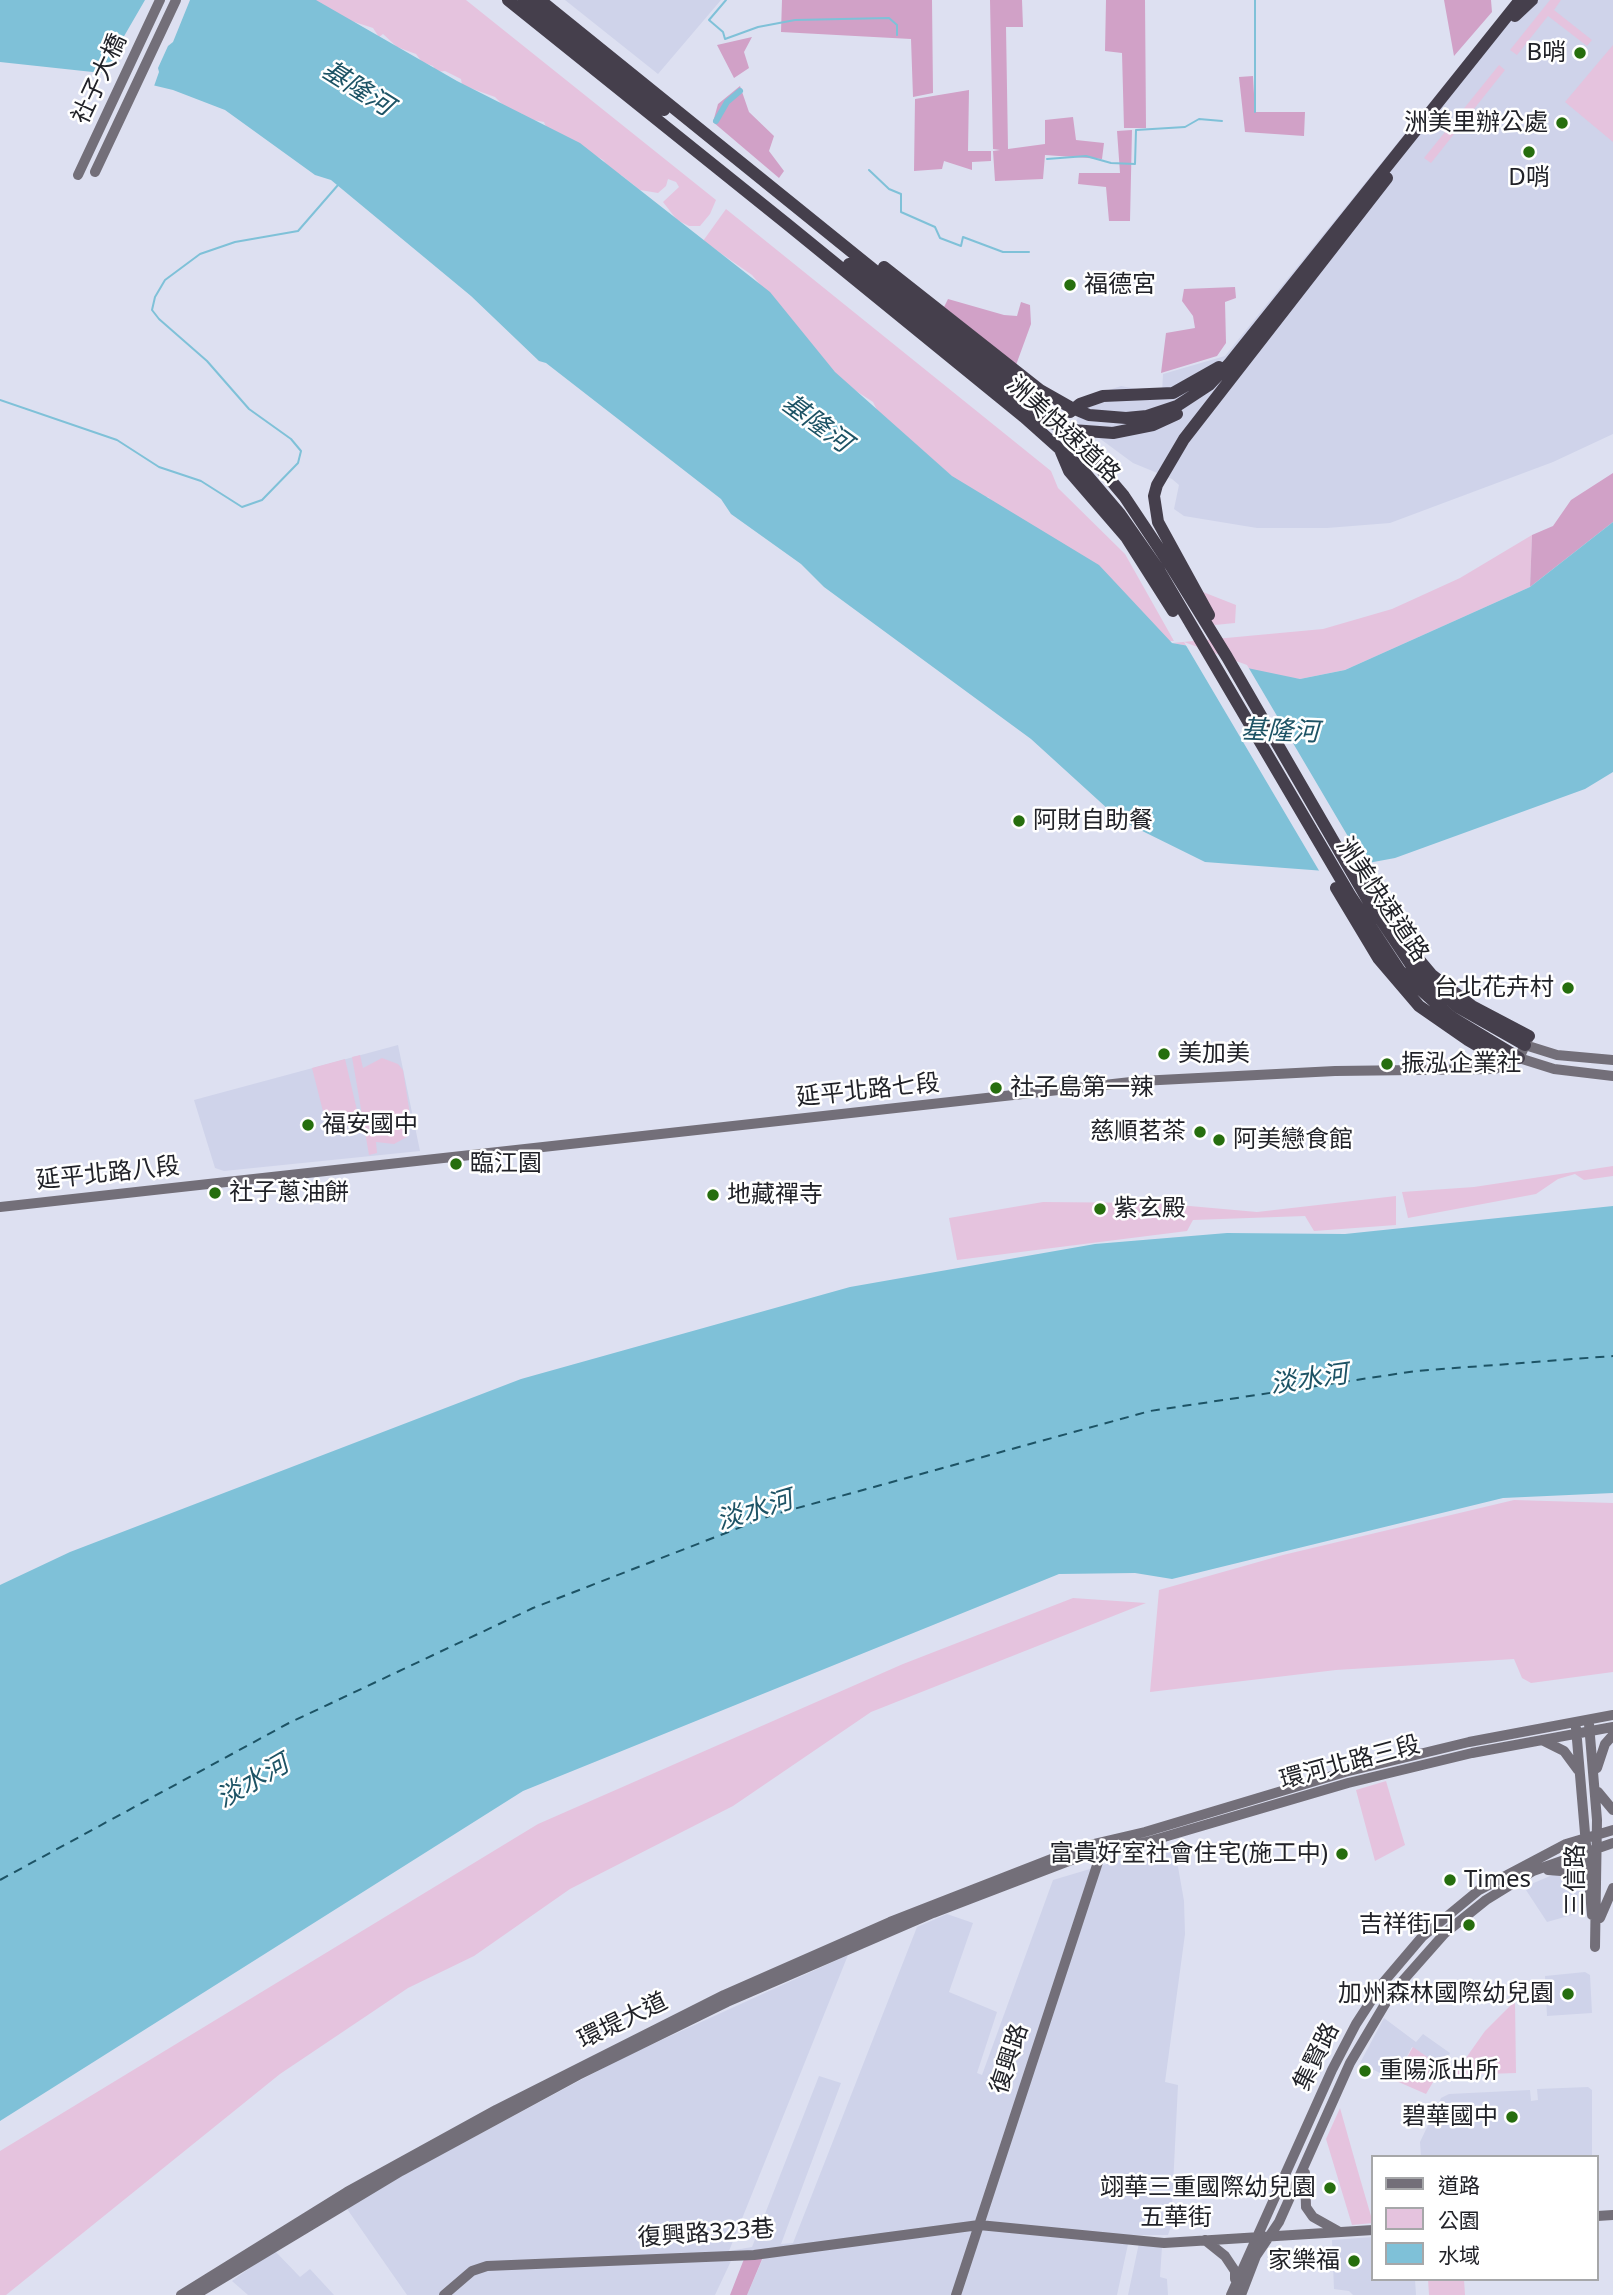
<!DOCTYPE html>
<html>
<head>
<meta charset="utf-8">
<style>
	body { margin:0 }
	#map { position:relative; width:1613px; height:2295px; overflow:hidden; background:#dde0f1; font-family:"Noto Sans","Noto Sans TC",sans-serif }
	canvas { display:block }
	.legend { position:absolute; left:1371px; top:2155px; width:228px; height:126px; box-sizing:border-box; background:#fff; border:2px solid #a6a7a9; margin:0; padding:9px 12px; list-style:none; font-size:21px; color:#212228 }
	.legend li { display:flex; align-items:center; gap:14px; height:35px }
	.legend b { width:35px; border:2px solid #a6a7a9 }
</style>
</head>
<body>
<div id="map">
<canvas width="1613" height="2295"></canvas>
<ul class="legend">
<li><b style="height:9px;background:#736f79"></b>道路</li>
<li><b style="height:19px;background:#e5c3de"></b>公園</li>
<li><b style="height:19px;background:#7fc1d8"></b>水域</li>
</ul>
</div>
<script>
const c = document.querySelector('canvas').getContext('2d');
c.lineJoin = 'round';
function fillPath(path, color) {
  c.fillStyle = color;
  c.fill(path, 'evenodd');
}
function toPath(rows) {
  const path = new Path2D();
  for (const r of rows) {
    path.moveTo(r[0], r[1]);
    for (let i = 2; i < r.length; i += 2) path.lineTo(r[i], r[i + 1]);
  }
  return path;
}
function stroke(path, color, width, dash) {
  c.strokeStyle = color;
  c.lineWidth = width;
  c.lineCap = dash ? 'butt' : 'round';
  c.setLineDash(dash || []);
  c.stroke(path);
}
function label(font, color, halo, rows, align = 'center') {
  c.font = font + ' "Noto Sans","Noto Sans TC",sans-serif';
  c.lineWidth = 5;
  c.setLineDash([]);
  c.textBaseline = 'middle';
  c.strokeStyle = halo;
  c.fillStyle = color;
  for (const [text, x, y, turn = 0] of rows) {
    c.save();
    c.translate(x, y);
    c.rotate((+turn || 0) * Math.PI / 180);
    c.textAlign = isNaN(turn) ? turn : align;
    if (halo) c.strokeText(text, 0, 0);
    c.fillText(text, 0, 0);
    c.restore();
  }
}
fillPath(toPath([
	[565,0,721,0,658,74],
	[1513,0,1613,0,1613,434,1553,462,1390,523,1327,528,1257,528,1184,516,1174,509,1179,485,1172,479,1133,463,1076,421,1088,397,1121,386,1162,394,1163,374,1225,356],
	[398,1045,420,1151,224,1171,215,1168,194,1100],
	[1174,1844,1184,1901,1185,1934,1165,2082,1178,2085,1171,2226,1168,2235,1130,2235,1117,2295,747,2295,763,2258,731,2261,715,2295,407,2295,345,2206,620,2059,848,1955,729,2251,752,2247,819,2076,841,2083,781,2244,793,2243,917,1927,947,1914,973,1923,949,1992,997,2012,977,2073,982,2075,1053,1880],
	[1562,1871,1577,1879,1584,1887,1586,1911,1547,1922,1524,1887],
	[1585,1972,1590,1975,1592,2013,1547,2016,1545,1976],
	[1384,2018,1416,2042,1423,2034,1450,2053,1442,2067,1412,2047,1394,2080,1360,2063],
	[1588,2087,1592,2090,1592,2157,1421,2157,1420,2142,1441,2098,1449,2094,1530,2090,1531,2101,1538,2100,1537,2089],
	[1373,2237,1373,2279,1415,2279,1416,2295,1353,2295,1349,2291,1334,2289,1332,2240],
	[1139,2243,1162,2247,1160,2277,1167,2279,1168,2295,1128,2295],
	[274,2250,300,2277,310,2269,334,2295,248,2295,232,2281]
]), '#cfd3ea');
fillPath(toPath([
	[311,0,466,0,716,200,710,214,700,226,689,226,677,220,663,202,679,187,676,182,668,179,666,186,658,193,640,190,621,175,614,174,603,160,546,127,544,122,523,118,522,114,507,109,495,97,462,85,461,79,445,71,436,72,433,66,422,62,416,54,397,47,383,34,379,37,373,28,342,18],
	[1550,0,1561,0,1554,10,1592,40,1587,46,1548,16,1517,55,1510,50],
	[1613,45,1613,142,1565,102],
	[1499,65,1505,70,1431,163,1424,158],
	[726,209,1051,471,1058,488,1125,554,1174,641,1165,641,1015,515,1000,510,988,497,979,500,878,412,873,402,841,381,752,275,703,241],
	[1532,535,1530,587,1345,670,1300,679,1274,676,1233,665,1189,646,1172,643,1323,629,1392,609,1460,578],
	[1203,592,1236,605,1235,623,1215,625,1195,609],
	[360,1055,363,1068,382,1058,398,1064,403,1070,411,1121,407,1137,394,1144,376,1142,377,1153,369,1155,352,1057],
	[345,1059,360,1123,328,1131,312,1068],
	[1613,1166,1613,1176,1584,1180,1575,1174,1558,1179,1536,1194,1408,1218,1402,1192,1474,1187],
	[1396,1196,1396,1225,1314,1231,1305,1216,1193,1220,1187,1231,957,1260,949,1218,1043,1202,1156,1203,1257,1212],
	[1514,1500,1613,1503,1613,1672,1531,1683,1522,1678,1514,1659,1336,1670,1150,1692,1159,1590,1283,1555],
	[1073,1598,1146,1603,871,1712,733,1806,570,1889,474,1956,408,1988,280,2074,6,2295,0,2295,0,2151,538,1824,903,1664],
	[1386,1781,1405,1845,1375,1861,1356,1790],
	[1515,2001,1516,2073,1458,2075,1456,2072,1485,2031],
	[1413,2047,1442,2067,1426,2094,1394,2080],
	[1340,2108,1357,2168,1373,2223,1352,2225,1326,2139],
	[1428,2279,1464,2279,1465,2295,1429,2295]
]), '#e5c3de');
fillPath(toPath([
	[782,0,932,0,933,93,913,97,911,39,781,32],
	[990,0,1022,0,1023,27,1006,27,1008,149,1045,144,1045,120,1073,117,1076,140,1104,143,1102,159,1045,155,1043,179,995,181,993,151,1000,150,993,149],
	[1106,0,1145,0,1146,128,1124,128,1122,53,1105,51],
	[1444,0,1491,0,1492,12,1454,56],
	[752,37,744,52,749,68,734,78,717,45],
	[1253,76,1255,112,1305,112,1304,136,1245,132,1239,77],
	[740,86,749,112,774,136,769,151,784,171,779,178,713,122,718,104],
	[969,90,968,151,991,151,991,161,972,162,972,170,944,161,942,169,914,171,915,99],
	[1132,130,1130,221,1109,221,1106,187,1078,184,1079,173,1120,173,1117,131],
	[1235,287,1236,298,1225,302,1226,343,1217,356,1161,373,1166,333,1195,328,1193,316,1182,301,1184,289],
	[948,299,1004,315,1017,316,1021,302,1030,305,1031,324,1016,365,944,307],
	[1613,473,1613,522,1530,587,1532,535,1553,526,1571,500],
	[763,2257,747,2295,730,2295,744,2259]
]), '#d1a1c7');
fillPath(toPath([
	[0,0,316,0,457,81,580,143,770,292,835,372,952,476,1099,565,1172,643,1189,646,1233,665,1300,679,1345,670,1530,587,1613,522,1613,772,1585,789,1395,858,1325,871,1205,862,1120,820,1031,739,824,587,801,564,731,514,721,499,546,363,539,361,471,296,331,180,315,175,225,110,173,90,102,73,0,62],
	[1613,1206,1613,1493,1503,1498,1172,1579,1135,1573,1059,1574,523,1791,0,2121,0,1585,70,1552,521,1379,850,1287,1095,1244,1227,1233,1345,1234]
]), '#7fc1d8');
fillPath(toPath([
	[145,0,190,0,173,42,168,46,158,68,159,72,153,89,103,77,115,56,120,54,123,38],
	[1184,642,1247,665,1366,867,1321,874]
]), '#dde0f1');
stroke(toPath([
	[726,0,709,20,723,32,725,39,758,27,795,20,889,18,897,25,897,35],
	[1255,0,1255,112],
	[1047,159,1086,156,1111,163,1135,164,1136,130,1185,127,1199,119,1222,121],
	[869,170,889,189,901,194,901,212,935,227,940,238,961,246,963,237,1003,252,1029,252],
	[0,400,117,440,159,467,201,481,242,507,262,500,298,463,301,451,291,439,249,409,207,361,159,319,152,310,155,297,165,280,200,254,235,242,298,231,338,185]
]), '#7fc1d8', 2);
stroke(toPath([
	[716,121,727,102,740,91]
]), '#7fc1d8', 6);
stroke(toPath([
	[0,1880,289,1723,533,1608,772,1515,1150,1411,1416,1371,1613,1356]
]), '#1d5365', 2, [9, 7]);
stroke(toPath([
	[95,172,176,0],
	[78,175,160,0],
	[1525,1045,1557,1055,1613,1060],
	[1519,1058,1554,1069,1613,1076],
	[0,1207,1140,1081,1335,1071,1495,1069,1519,1058,1528,1039],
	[1589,1724,1597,1820,1595,1947],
	[1576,1728,1592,1915],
	[1542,1740,1564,1751,1578,1770],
	[1597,1768,1605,1744,1613,1735],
	[1598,1792,1613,1810],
	[1548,1870,1574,1872,1589,1887],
	[1600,1918,1613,1888],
	[1305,2173,1306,2207,1313,2217,1338,2231],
	[1597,2216,1613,2215],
	[1205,2240,1225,2256,1235,2271,1235,2279],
	[181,2295,347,2192,496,2110,724,1995,890,1922,1085,1846,1145,1832,1345,1772,1469,1742,1613,1715],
	[195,2295,401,2171,578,2075,727,2002,933,1913,1087,1854,1147,1842,1348,1783,1472,1753,1613,1727],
	[444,2295,472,2271,487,2266,754,2255,979,2225,1164,2243,1373,2230],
	[956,2295,1102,1850],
	[1231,2295,1332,2070,1356,2024,1382,1984,1422,1937,1479,1890,1566,1844,1613,1830],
	[1241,2295,1256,2256,1279,2222,1350,2063,1391,1994,1445,1933,1486,1900,1533,1871,1613,1843]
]), '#736f79', 10);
stroke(toPath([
	[508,0,787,224,1024,417,1080,467,1120,514,1159,570,1350,895,1400,971,1451,1017,1519,1058],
	[524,0,664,110],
	[540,0,1004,375,1055,419,1091,457,1124,496,1172,568,1227,657,1370,904,1411,965,1458,1007,1525,1045],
	[1515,16,1532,0],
	[849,264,1043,420,1072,430,1113,433,1153,425,1177,414],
	[884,267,1040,390,1070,407,1089,415,1126,418,1147,416,1177,406,1209,385,1229,364,1520,0],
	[1070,412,1080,404,1103,396,1173,393,1219,367],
	[1061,452,1069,471,1126,537,1173,611],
	[1209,615,1158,522,1154,496,1157,485,1184,439,1387,178],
	[1366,880,1411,950,1432,975,1472,1006,1529,1036],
	[1336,888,1378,958,1419,1006,1468,1040,1509,1064]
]), '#453f4c', 12);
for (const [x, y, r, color] of [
	[1580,53,7,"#266e0e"],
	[1562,123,7,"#266e0e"],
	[1529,152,7,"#266e0e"],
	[1070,285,7,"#266e0e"],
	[1019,821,7,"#266e0e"],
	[1568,988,7,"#266e0e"],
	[1164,1054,7,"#266e0e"],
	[1387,1064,7,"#266e0e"],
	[996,1088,7,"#266e0e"],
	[308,1125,7,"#266e0e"],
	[1200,1132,7,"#266e0e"],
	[1219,1140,7,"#266e0e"],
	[456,1164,7,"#266e0e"],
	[215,1193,7,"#266e0e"],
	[713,1195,7,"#266e0e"],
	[1100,1209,7,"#266e0e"],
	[1342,1854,7,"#266e0e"],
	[1450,1880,7,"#266e0e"],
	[1469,1925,7,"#266e0e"],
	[1568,1994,7,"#266e0e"],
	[1365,2071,7,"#266e0e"],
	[1512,2117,7,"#266e0e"],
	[1330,2188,7,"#266e0e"],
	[1354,2261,7,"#266e0e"]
]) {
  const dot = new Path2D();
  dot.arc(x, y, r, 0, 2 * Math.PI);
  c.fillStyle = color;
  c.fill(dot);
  stroke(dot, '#fff', 2.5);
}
label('24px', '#212228', '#fff', [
	["B哨",1566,53,"right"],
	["洲美里辦公處",1548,123,"right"],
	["D哨",1529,178,"center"],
	["福德宮",1084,285],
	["阿財自助餐",1033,821],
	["台北花卉村",1554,988,"right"],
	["美加美",1178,1054],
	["振泓企業社",1401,1064],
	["社子島第一辣",1010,1088],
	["福安國中",322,1125],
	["慈順茗茶",1186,1132,"right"],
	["阿美戀食館",1233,1140],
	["臨江園",470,1164],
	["社子蔥油餅",229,1193],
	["地藏禪寺",727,1195],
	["紫玄殿",1114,1209],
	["富貴好室社會住宅(施工中)",1328,1854,"right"],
	["Times",1464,1880],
	["吉祥街口",1455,1925,"right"],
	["加州森林國際幼兒園",1554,1994,"right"],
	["重陽派出所",1379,2071],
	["碧華國中",1498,2117,"right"],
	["翊華三重國際幼兒園",1316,2188,"right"],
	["家樂福",1340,2261,"right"]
], 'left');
label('24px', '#212228', '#fff', [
	["社子大橋",100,79,-65],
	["洲美快速道路",1063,430,43],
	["洲美快速道路",1382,900,56],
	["延平北路七段",868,1091,-6],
	["延平北路八段",108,1174,-6],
	["環河北路三段",1350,1763,-15],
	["三信路",1576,1880,-90],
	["環堤大道",623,2021,-26],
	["集賢路",1317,2057,-64],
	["復興路",1010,2059,-72],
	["五華街",1176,2218],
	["復興路323巷",706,2234,-4]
]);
label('italic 26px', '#1d5365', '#fff', [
	["基隆河",357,89,32],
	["基隆河",816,424,36],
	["基隆河",1280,732,2],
	["淡水河",1309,1380,-8],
	["淡水河",755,1511,-17],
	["淡水河",253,1782,-30]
]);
</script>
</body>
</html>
